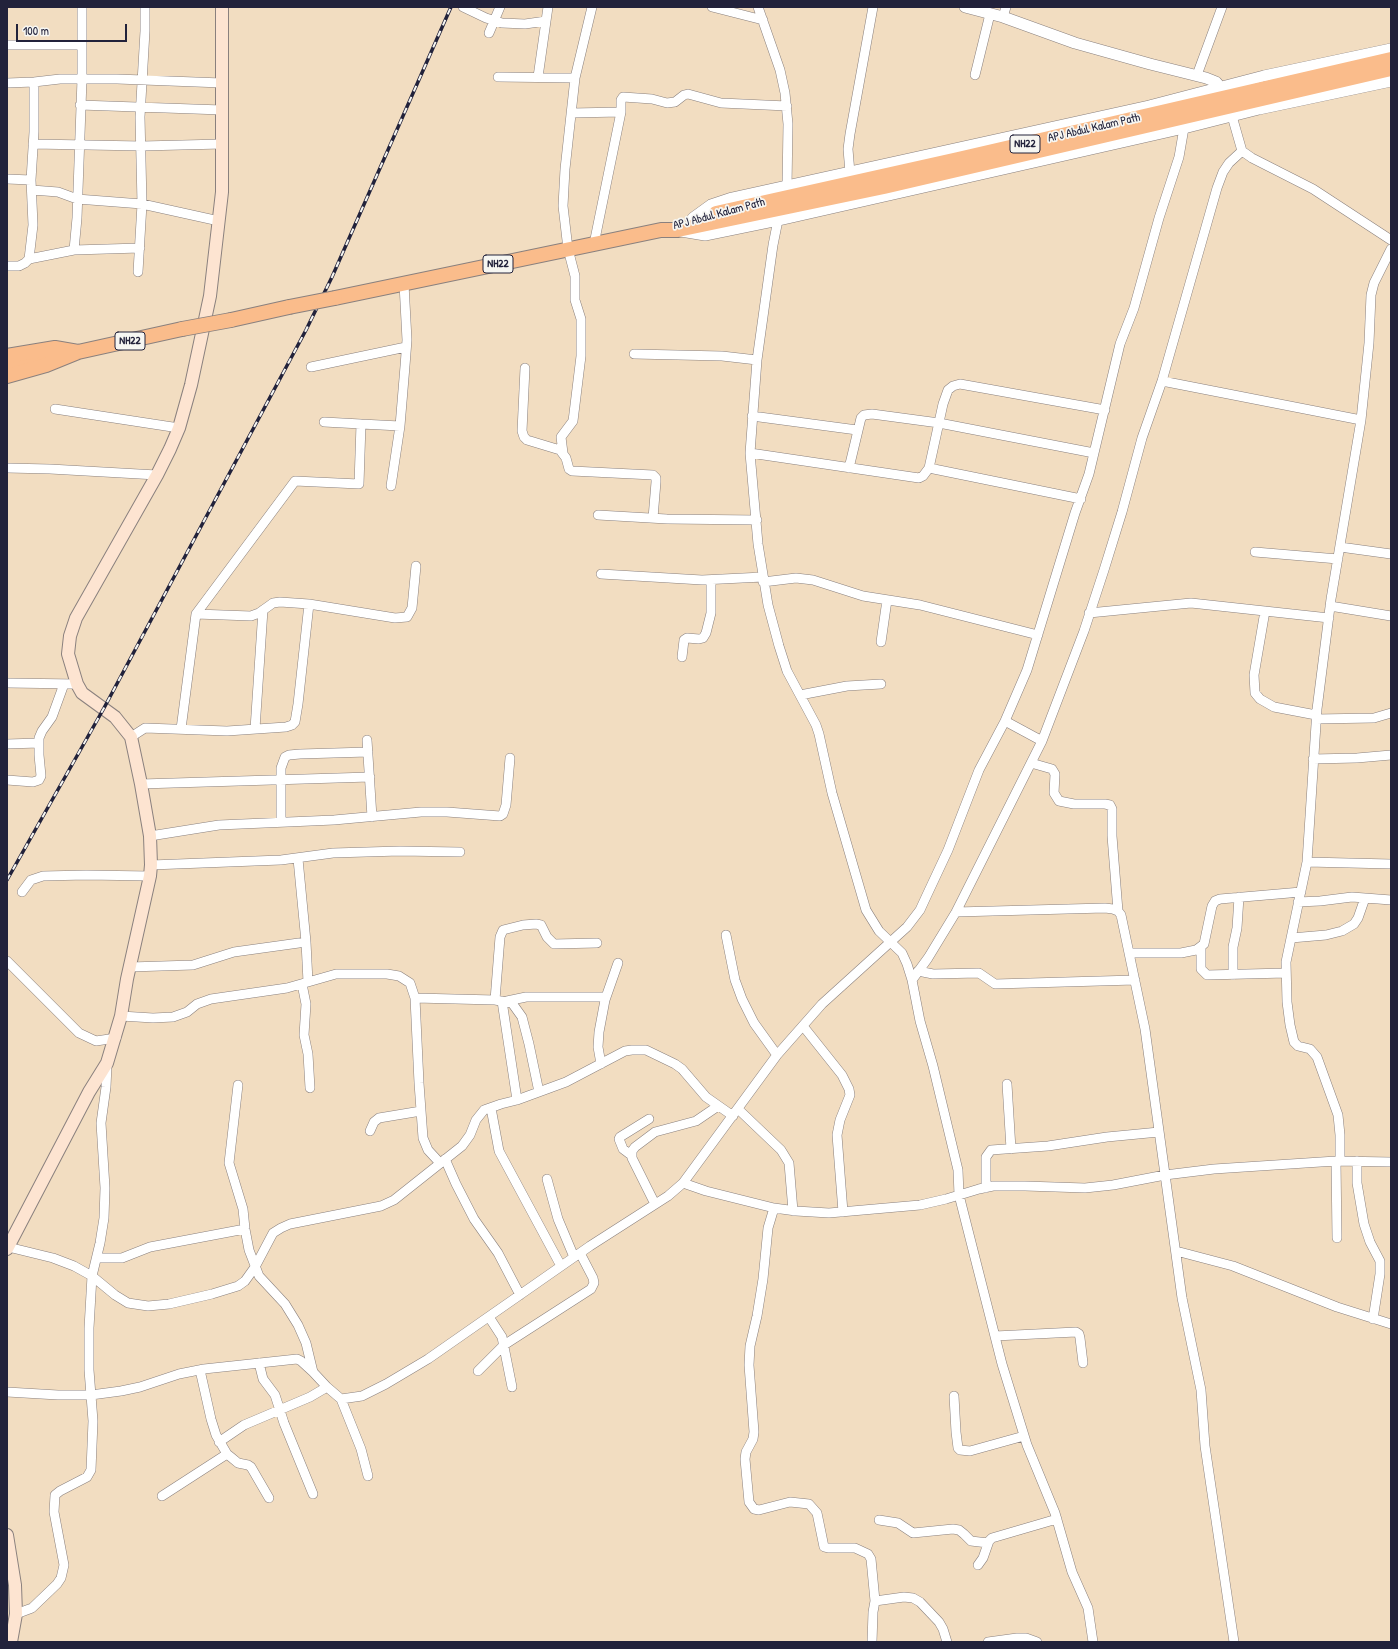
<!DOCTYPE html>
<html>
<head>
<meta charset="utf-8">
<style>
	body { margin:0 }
	#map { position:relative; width:1398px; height:1649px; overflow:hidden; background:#f2ddc1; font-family:"Patrick Hand",sans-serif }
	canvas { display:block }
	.frame { position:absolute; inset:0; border:8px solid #22223b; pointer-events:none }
	.scale { position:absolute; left:16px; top:24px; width:111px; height:18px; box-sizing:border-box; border:2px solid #22223b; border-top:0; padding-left:5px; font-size:12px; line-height:14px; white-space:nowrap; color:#22223b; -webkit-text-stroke:3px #f6f6f2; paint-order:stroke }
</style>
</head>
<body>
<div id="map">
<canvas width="1398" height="1649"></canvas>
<div class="frame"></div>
<div class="scale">100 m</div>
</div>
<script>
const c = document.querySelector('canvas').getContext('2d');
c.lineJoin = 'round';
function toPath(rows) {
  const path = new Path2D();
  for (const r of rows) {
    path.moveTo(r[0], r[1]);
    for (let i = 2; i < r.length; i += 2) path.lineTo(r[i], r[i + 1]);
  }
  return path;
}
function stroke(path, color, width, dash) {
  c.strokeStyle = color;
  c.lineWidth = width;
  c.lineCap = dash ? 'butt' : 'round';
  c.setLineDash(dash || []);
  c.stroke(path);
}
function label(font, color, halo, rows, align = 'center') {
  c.font = font + ' "Patrick Hand",sans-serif';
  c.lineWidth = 3.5;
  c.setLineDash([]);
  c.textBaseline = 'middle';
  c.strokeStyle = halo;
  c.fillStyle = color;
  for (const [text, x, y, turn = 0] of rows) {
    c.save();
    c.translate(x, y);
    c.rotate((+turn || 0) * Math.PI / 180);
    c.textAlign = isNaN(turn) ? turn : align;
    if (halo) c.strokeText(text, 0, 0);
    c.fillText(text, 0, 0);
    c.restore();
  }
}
const minor = toPath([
	[463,7,486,18,502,23,525,24,546,21],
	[712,7,763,20],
	[758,7,780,70,785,93,788,124,787,187],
	[1003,17,1006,7],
	[489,33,500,7],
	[7,45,81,45],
	[975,75,990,14],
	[1197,75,1222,7],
	[498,77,575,78],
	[538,77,548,7],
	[7,83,34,82,60,79,117,79,222,83],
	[80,105,222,110],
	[572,113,621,112],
	[1232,116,1242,151,1252,158,1313,189,1391,240],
	[33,144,142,146,222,144],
	[850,173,848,149,850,134,873,7],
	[7,179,31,180],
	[32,190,58,192,77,199,142,204,219,221],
	[778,214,778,220,773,245,757,360,750,453,758,544,768,605,779,646,787,671,816,725,819,734,832,793,866,910,879,931,902,953,907,964,912,980,920,1021,933,1066,958,1170,959,1195,1002,1364,1027,1445,1055,1513,1072,1572,1088,1608,1093,1642],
	[594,244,621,112,621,100,623,97,652,99,667,103,675,102,684,95,688,94,721,103,787,106],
	[74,250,77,218,82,79,82,7],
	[29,259,74,250,140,248],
	[7,266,19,266,25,263,29,259,33,225,31,180,34,132,34,82],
	[138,272,142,204,140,117,145,31,145,7],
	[634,354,722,356,757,360],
	[311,367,406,347],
	[525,368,522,431,524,437,527,440,560,450,566,458,569,469,572,471,653,475,656,478,656,482,653,518],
	[1162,381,1361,420],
	[55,409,179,428],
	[752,416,857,430],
	[361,424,400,426],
	[563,453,561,437,573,421,581,356,581,319,575,300,575,276,568,249,563,206,565,169,575,78,592,7],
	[750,453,919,478,923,476,929,468,943,404,948,390,953,386,960,384,1105,410],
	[7,468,50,469,157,475],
	[849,468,861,418,864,415,872,414,939,423,1094,453],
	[929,468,1081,499],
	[391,486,400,426,405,366,407,340,404,284],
	[598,515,667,519,757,520],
	[1340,547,1391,554],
	[1255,552,1338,559],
	[601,574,702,580,763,577],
	[763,582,796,578,813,580,863,596,920,605,1038,635],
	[1330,606,1391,616],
	[1265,611,1254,675,1255,693,1260,699,1274,707,1316,715],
	[1089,613,1191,603,1329,618],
	[196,614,251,616,259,613,273,603,280,602,309,604,395,618,407,617,412,608,416,566],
	[881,642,887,600],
	[682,657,684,640,687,638,699,639,703,638,706,633,711,613,711,580],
	[7,683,77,684],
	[800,695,847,686,881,684],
	[1316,719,1374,718,1391,713],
	[181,729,196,614,295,481,359,484,361,424,324,422],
	[255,729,263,610],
	[131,737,145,728,227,731,286,727,292,725,295,722,298,704,309,604],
	[367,740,372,817],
	[1042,741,1084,631,1104,570,1122,512,1142,438,1162,381,1217,188,1223,172,1229,163,1242,151],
	[7,744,39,743],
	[1313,759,1357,758,1391,755],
	[1031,763,1052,769,1055,774,1054,793,1059,801,1074,804,1105,804,1110,805,1112,809,1112,836,1118,911],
	[7,780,33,782,39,780,41,776,39,755,39,738,42,731,52,717,64,684],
	[141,784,370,777],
	[281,822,281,768,285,757,289,755,300,754,368,752],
	[150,836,219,825,334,820,421,812,447,812,500,816,503,814,506,805,510,758],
	[298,859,306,942,308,982],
	[1307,862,1391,864],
	[151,865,281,860,333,853,400,851,460,852],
	[22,892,31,880,43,876,86,875,150,876],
	[1298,902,1320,901,1352,897,1391,900],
	[956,912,1105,908,1113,909,1118,911,1121,915,1145,1029,1182,1298,1201,1390,1205,1446,1234,1642],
	[726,935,735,980,742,999,754,1023,777,1055],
	[1291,938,1326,935,1342,931,1354,924,1358,918,1365,898],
	[1201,947,1201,969,1207,975,1286,973],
	[1129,953,1181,953,1196,950,1204,944,1212,906,1215,901,1220,899,1301,892],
	[7,961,79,1033,96,1041,116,1038],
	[130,967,193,965,234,952,306,942],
	[918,971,933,974,979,973,995,984,1135,980],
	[1233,975,1233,947,1237,928,1239,897],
	[912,980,928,958,956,912,1042,741,1005,721],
	[302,984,306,1004,304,1035,308,1054,310,1088],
	[415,998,495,1000,512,1003,522,1017,529,1044,539,1092],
	[495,1000,500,937,503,930,523,925,536,924,541,925,547,937,554,944,597,943],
	[502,1001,517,1100],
	[507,1001,526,997,606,997],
	[121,1016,153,1018,173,1017,187,1012,197,1004,211,999,287,988,336,974,387,974,399,976,410,983,415,998,419,1083,423,1138,428,1150,440,1163],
	[803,1026,842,1075,849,1089,850,1095,840,1120,837,1135,843,1212],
	[601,1064,598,1047,599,1032,605,1000,618,963],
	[1007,1084,1011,1149],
	[238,1085,229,1163,243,1209,245,1229,249,1250,259,1276,285,1304,298,1325,306,1343,313,1372],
	[491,1108,499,1151,561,1266],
	[738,1109,781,1150,789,1163,793,1211],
	[370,1131,374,1122,379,1118,421,1111],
	[631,1155,623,1149,619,1139,620,1137,649,1119],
	[445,1159,456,1184,474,1219,498,1253,520,1295],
	[1340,1160,1340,1135,1338,1115,1317,1057,1310,1049,1298,1046,1294,1042,1290,1025,1287,1002,1286,962,1307,862,1317,709,1331,599,1361,420,1369,343,1371,295,1374,283,1391,249],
	[1336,1161,1337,1238],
	[1357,1161,1357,1183,1364,1224,1370,1242,1380,1261,1380,1274,1373,1319],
	[547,1179,558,1219,574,1257],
	[683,1183,706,1191,774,1208,796,1211,829,1213,920,1205,946,1199,979,1189,993,1186,1025,1186,1085,1188,1113,1185,1165,1175,1214,1169,1336,1161,1391,1162],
	[986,1188,986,1157,991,1150,1048,1146,1107,1137,1159,1132],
	[655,1204,632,1158,632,1151,635,1147,655,1132,696,1121,718,1106],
	[774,1208,768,1228,763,1279,757,1316,750,1346,749,1365,754,1432,753,1439,746,1452,745,1459,749,1502,754,1509,759,1510,790,1502,809,1504,817,1513,824,1547,828,1548,855,1548,868,1554,871,1559,875,1601,873,1612,872,1642],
	[8,1247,53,1258,74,1266,92,1276,115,1295,128,1303,148,1306,169,1304,212,1294,238,1286,245,1281,255,1267,273,1233,281,1228,290,1224,381,1206,394,1200,462,1146,470,1135,476,1120,484,1110,501,1104,517,1100,566,1082,625,1051,632,1050,646,1050,675,1064,682,1069,706,1097,733,1116],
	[1176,1251,1233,1266,1337,1307,1391,1324],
	[97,1258,122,1258,150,1247,245,1229],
	[489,1317,502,1337,512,1387],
	[995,1336,1076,1332,1079,1334,1080,1338,1083,1363],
	[259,1363,263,1379,275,1395,284,1423,313,1494],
	[200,1370,211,1419,216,1435,227,1454,232,1458,238,1463,248,1465,251,1467,269,1498],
	[478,1371,504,1345,591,1289,594,1283,593,1278,580,1253],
	[7,1392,58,1395,91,1395,121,1391,140,1387,179,1374,204,1369,297,1359,301,1361,313,1372,327,1387,341,1399,362,1396,386,1384,428,1359,590,1246,668,1196,683,1183,777,1055,822,1004,907,927,920,910,926,897,948,850,979,770,1005,721,1027,670,1075,513,1089,474,1120,344,1134,308,1159,218,1179,157,1184,128],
	[954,1396,956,1432,958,1448,960,1450,970,1451,1024,1436],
	[341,1399,361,1449,368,1476],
	[219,1442,244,1425,310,1397,327,1387],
	[162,1496,227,1454],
	[879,1520,898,1523,913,1533,953,1529,959,1530,964,1534,971,1541,988,1543],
	[978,1565,983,1558,989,1541,992,1538,1057,1519],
	[875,1601,904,1597,913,1598,920,1602,939,1622,943,1629,947,1642],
	[16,1614,32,1608,57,1584,61,1578,64,1565,54,1512,55,1495,60,1491,87,1477,91,1470,93,1421,89,1370,89,1328,92,1276,100,1243,104,1218,105,1188,101,1123,106,1087,107,1065],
	[988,1642,1017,1638,1026,1638,1037,1642]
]);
const tertiary = toPath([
	[965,7,1003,17,1075,43,1150,64,1206,78,1216,82,1223,90],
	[693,218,711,205,732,198,1149,106,1264,76,1391,49],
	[681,231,705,235,778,220,1184,128,1259,109,1391,81]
]);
const secondary = toPath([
	[7,1249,89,1092,107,1063,121,1016,127,979,150,876,151,865,150,836,141,784,131,737,115,717,82,693,77,684,68,654,70,636,76,618,157,475,170,449,179,428,191,385,210,296,222,192,222,7],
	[7,1535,15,1585,16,1614,11,1642]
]);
const primary = toPath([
	[7,367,54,357]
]);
const trunk = toPath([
	[716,213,958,159,1391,59],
	[335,298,594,244,661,230,678,230,884,187,1391,69],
	[231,320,289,307],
	[7,356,55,348,78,352],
	[7,376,46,365,78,352,182,329]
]);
stroke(minor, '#8a807e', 10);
stroke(tertiary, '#8a807e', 12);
stroke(secondary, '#8a807e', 14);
stroke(primary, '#8a807e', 16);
stroke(trunk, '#8a807e', 16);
stroke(minor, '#fff', 9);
stroke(tertiary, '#fff', 11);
stroke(secondary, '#fde4d1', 12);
stroke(primary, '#fabc8b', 14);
stroke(trunk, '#fabc8b', 14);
const rail = toPath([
	[7,880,104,708,306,330,332,277,451,7]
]);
stroke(rail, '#22223b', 3.5);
stroke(rail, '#f6f6f2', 2, [6]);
const trunkBridge = toPath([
	[289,307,335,298],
	[182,329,231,320]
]);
stroke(trunkBridge, '#8a807e', 16, []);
stroke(trunkBridge, '#fabc8b', 14);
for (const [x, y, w] of [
	[1025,144,30],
	[498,264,30],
	[130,341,30]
]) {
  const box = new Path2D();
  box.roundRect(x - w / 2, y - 9, w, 18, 3);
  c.fillStyle = '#f6f6f2';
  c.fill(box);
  stroke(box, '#22223b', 1);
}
label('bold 11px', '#22223b', null, [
	["NH22",1025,144],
	["NH22",498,264],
	["NH22",130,341]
]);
label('12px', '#22223b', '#f6f6f2', [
	["APJ Abdul Kalam Path",1094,128,-13],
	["APJ Abdul Kalam Path",719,214,-15]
]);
</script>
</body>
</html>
